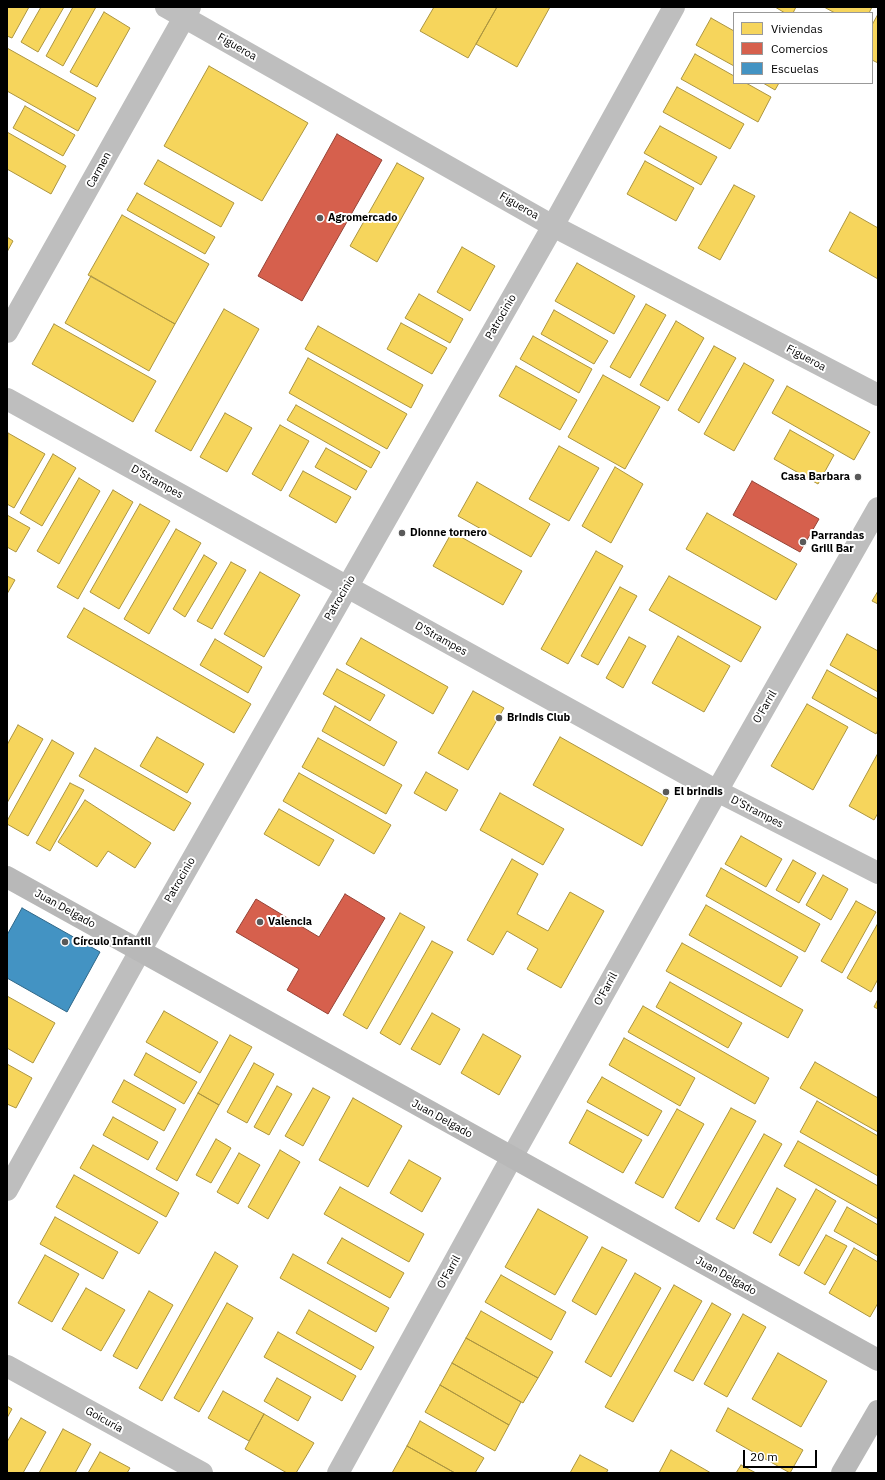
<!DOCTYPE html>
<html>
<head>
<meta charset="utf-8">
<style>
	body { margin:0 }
	#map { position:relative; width:885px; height:1480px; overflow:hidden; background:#fff; font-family:"IBM Plex Sans",sans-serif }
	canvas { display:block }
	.frame { position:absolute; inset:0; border:8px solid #000; pointer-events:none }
	.legend { position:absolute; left:733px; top:12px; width:140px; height:72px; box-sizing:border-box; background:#fff; border:1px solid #999; margin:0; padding:5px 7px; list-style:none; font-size:12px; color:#000 }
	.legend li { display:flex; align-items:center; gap:8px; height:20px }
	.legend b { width:20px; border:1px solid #999 }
	.scale { position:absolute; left:743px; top:1450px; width:74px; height:18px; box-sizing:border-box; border:2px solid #000; border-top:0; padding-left:5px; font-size:12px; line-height:14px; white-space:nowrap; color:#000; -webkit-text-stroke:3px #fff; paint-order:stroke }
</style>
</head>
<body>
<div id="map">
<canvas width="885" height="1480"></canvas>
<div class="frame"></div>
<ul class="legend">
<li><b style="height:11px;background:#f6d55c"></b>Viviendas</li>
<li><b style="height:11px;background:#d6604d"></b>Comercios</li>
<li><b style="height:11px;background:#4393c3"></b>Escuelas</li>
</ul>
<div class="scale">20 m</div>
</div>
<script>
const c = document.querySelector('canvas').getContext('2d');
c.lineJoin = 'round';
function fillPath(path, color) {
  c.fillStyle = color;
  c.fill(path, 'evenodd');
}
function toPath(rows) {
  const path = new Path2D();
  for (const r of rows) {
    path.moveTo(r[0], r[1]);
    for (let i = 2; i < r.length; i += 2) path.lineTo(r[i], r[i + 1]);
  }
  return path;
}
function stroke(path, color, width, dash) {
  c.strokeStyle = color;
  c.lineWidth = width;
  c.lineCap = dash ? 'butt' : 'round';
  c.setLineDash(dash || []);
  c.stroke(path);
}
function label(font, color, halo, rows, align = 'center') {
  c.font = font + ' "IBM Plex Sans",sans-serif';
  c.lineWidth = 4;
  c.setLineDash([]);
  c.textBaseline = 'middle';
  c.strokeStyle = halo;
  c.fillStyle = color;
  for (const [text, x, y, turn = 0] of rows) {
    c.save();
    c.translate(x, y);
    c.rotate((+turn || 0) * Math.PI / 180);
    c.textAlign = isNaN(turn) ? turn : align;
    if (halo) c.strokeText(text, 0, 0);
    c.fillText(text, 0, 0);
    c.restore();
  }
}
const homes = toPath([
	[7,7,29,7,12,38,7,36,7,7],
	[41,7,64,7,38,52,21,42,41,7],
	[73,7,96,7,63,66,46,56,73,7],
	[434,7,497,7,468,58,420,31,434,7],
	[497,7,550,7,517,67,476,44,497,7],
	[775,7,796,7,793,13,785,13,775,7],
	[824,7,872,7,869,13,835,13,824,7],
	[104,12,130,28,97,87,70,72,104,12],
	[878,14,878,63,872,60,872,25,878,14],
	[711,18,734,31,734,66,696,45,711,18],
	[7,48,96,98,78,131,7,91,7,48],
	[695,54,734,76,734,83,746,83,771,97,758,122,681,79,695,54],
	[209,66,308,123,262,201,164,146,209,66],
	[763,83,779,83,775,90,763,83],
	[677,87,744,124,730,149,663,112,677,87],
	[25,106,75,135,63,156,13,128,25,106],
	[660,126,717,157,701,185,644,153,660,126],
	[7,132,66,166,51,194,7,169,7,132],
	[158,160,234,203,221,227,144,184,158,160],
	[645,161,694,188,676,221,627,194,645,161],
	[397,163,424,178,377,262,350,246,397,163],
	[734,185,755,196,720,260,698,248,734,185],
	[137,193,215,237,205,254,127,210,137,193],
	[850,212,878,228,878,279,829,251,850,212],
	[122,215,209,264,175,324,88,275,122,215],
	[7,237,13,241,7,252,7,237],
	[462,247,495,266,470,311,437,292,462,247],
	[577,263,635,296,614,334,555,301,577,263],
	[91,276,175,324,149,371,65,323,91,276],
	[419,294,463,319,450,343,405,318,419,294],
	[646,304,666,315,630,378,610,367,646,304],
	[224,309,259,329,191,451,155,431,224,309],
	[554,310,608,341,594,364,541,334,554,310],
	[676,321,704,338,668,401,640,385,676,321],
	[401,323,447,348,432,374,387,349,401,323],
	[54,324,156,381,133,422,32,364,54,324],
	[318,326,423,385,411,408,305,349,318,326],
	[533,336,592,369,579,393,520,359,533,336],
	[714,346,736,358,699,423,678,410,714,346],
	[308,358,407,414,387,449,289,393,308,358],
	[744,363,774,380,734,451,704,434,744,363],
	[516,366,577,400,560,430,499,396,516,366],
	[603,375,660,407,625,469,568,437,603,375],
	[787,386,870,432,854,460,772,413,787,386],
	[296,405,380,452,371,468,287,420,296,405],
	[225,413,252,428,227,472,200,457,225,413],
	[280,425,309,441,281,491,252,474,280,425],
	[790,430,834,455,818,484,774,459,790,430],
	[8,433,45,454,14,508,7,504,8,433],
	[559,446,599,468,569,521,529,499,559,446],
	[326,448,367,471,356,490,315,467,326,448],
	[53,454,76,468,42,526,20,513,53,454],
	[615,467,643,484,611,543,582,526,615,467],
	[303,471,351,497,336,523,289,496,303,471],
	[79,478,100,491,59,564,37,551,79,478],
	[477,482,550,524,531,557,458,516,477,482],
	[113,490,133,502,78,599,57,587,113,490],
	[140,504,170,521,119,609,90,592,140,504],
	[707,513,797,564,776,600,686,549,707,513],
	[7,515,30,528,16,552,7,547,7,515],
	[176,529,201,543,149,634,124,619,176,529],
	[452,532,522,571,503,605,433,566,452,532],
	[596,551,623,566,568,664,541,649,596,551],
	[204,555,217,563,185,617,173,609,204,555],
	[231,562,246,570,212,629,197,621,231,562],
	[260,572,300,595,264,657,224,634,260,572],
	[7,576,15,580,7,594,7,576],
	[669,576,761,627,741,662,649,610,669,576],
	[620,587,637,596,598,665,581,656,620,587],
	[878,591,878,604,872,601,878,591],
	[84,608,251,704,234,733,67,637,84,608],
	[847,634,878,651,878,692,830,665,847,634],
	[678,636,730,666,704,712,652,683,678,636],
	[629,637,646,646,623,688,606,678,629,637],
	[361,638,448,687,433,714,346,664,361,638],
	[215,639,262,667,248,693,200,665,215,639],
	[337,669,385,695,370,721,323,694,337,669],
	[827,670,878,699,878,730,876,734,812,698,827,670],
	[473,691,504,708,468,770,438,753,473,691],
	[807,704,848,727,813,790,771,766,807,704],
	[335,706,397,742,384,766,322,731,335,706],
	[18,725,43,739,7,803,7,745,18,725],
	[157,737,204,764,187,793,140,766,157,737],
	[560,737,668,798,642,846,533,785,560,737],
	[318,738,402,785,386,814,302,767,318,738],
	[52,740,74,753,28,836,7,824,7,821,52,740],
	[95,748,191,803,174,831,79,776,95,748],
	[878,753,878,813,874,820,849,806,878,753],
	[426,772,458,790,446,811,414,793,426,772],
	[299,773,391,825,374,854,283,801,299,773],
	[70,783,84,790,50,851,36,843,70,783],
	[500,793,564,829,543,865,480,830,500,793],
	[85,800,151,843,135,868,108,851,97,867,58,842,85,800],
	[279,809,334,840,319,866,264,834,279,809],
	[741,836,782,859,766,887,725,864,741,836],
	[512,859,538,874,517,914,548,931,570,892,604,911,561,988,527,969,538,949,507,931,493,955,467,940,512,859],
	[793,860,816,873,799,903,776,890,793,860],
	[721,868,820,924,805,952,706,896,721,868],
	[823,875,848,889,831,920,806,905,823,875],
	[856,901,876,912,842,973,821,961,856,901],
	[706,905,798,957,781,987,689,935,706,905],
	[400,913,425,927,367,1029,343,1015,400,913],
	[878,923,878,979,871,992,847,978,878,923],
	[432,941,453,952,400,1045,380,1033,432,941],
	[682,943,803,1010,788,1038,666,971,682,943],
	[670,982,742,1023,728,1048,656,1007,670,982],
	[7,996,55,1023,33,1063,7,1048,7,996],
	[878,999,878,1009,874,1007,878,999],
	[643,1006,769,1078,755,1104,628,1032,643,1006],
	[164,1011,218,1042,200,1073,146,1042,164,1011],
	[432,1013,460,1029,440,1065,411,1049,432,1013],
	[483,1034,521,1056,499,1095,461,1073,483,1034],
	[230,1035,252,1047,219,1105,198,1093,230,1035],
	[624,1038,695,1078,680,1106,609,1065,624,1038],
	[146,1053,197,1082,184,1104,134,1075,146,1053],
	[815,1062,878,1098,878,1132,800,1088,815,1062],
	[254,1063,274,1074,247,1123,227,1112,254,1063],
	[7,1064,32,1078,16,1108,7,1104,7,1064],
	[602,1077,662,1111,648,1136,587,1102,602,1077],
	[124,1080,176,1109,164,1131,112,1102,124,1080],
	[277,1086,292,1094,269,1135,254,1127,277,1086],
	[313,1088,330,1097,303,1146,285,1136,313,1088],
	[198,1093,219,1105,177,1181,156,1169,198,1093],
	[353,1098,402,1126,368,1187,319,1160,353,1098],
	[817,1101,878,1136,878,1176,800,1132,817,1101],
	[731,1108,756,1121,699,1222,675,1208,731,1108],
	[677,1109,704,1124,663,1198,635,1183,677,1109],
	[587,1110,642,1140,623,1173,569,1143,587,1110],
	[113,1117,158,1142,148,1160,103,1135,113,1117],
	[764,1134,782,1144,734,1229,716,1219,764,1134],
	[216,1139,231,1148,211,1183,196,1175,216,1139],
	[798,1141,878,1186,878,1219,784,1166,798,1141],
	[93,1145,179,1193,166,1217,80,1168,93,1145],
	[280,1150,300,1162,268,1219,248,1207,280,1150],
	[239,1153,260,1165,238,1204,217,1192,239,1153],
	[409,1160,441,1178,422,1212,390,1193,409,1160],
	[74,1175,158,1222,139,1254,56,1207,74,1175],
	[340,1187,424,1234,409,1262,324,1214,340,1187],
	[777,1188,796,1199,771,1243,753,1233,777,1188],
	[816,1189,836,1201,799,1266,779,1255,816,1189],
	[847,1207,878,1225,878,1256,834,1231,847,1207],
	[538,1209,588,1237,555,1295,505,1267,538,1209],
	[55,1217,118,1252,103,1279,40,1244,55,1217],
	[826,1235,847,1246,825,1285,804,1273,826,1235],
	[342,1238,404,1273,390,1298,327,1263,342,1238],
	[602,1247,627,1260,596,1315,572,1301,602,1247],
	[854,1248,878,1262,878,1303,870,1317,829,1293,854,1248],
	[215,1252,238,1266,162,1401,139,1388,215,1252],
	[293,1254,389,1308,376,1332,280,1278,293,1254],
	[45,1255,79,1274,52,1322,18,1303,45,1255],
	[635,1273,661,1288,611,1377,585,1362,635,1273],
	[501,1275,566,1312,551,1340,485,1302,501,1275],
	[674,1285,702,1301,633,1422,605,1407,674,1285],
	[86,1288,125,1310,101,1351,62,1329,86,1288],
	[149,1291,173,1305,137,1369,113,1356,149,1291],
	[227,1303,253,1318,199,1412,174,1398,227,1303],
	[712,1303,731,1314,693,1381,674,1371,712,1303],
	[309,1310,374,1347,361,1370,296,1333,309,1310],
	[481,1311,553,1352,538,1378,466,1338,481,1311],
	[743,1314,766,1327,727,1397,704,1384,743,1314],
	[278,1332,356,1376,342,1401,264,1357,278,1332],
	[466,1338,538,1378,523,1403,452,1363,466,1338],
	[778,1353,827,1381,801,1427,752,1399,778,1353],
	[452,1363,521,1402,509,1425,440,1385,452,1363],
	[277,1378,311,1397,298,1421,264,1401,277,1378],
	[440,1385,509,1425,495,1451,425,1412,440,1385],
	[223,1391,264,1414,249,1441,208,1418,223,1391],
	[7,1406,12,1409,7,1418,7,1406],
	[728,1408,803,1450,790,1473,716,1431,728,1408],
	[264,1414,314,1443,296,1473,287,1473,245,1449,264,1414],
	[21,1418,46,1432,23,1473,7,1473,7,1442,21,1418],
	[420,1421,484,1458,475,1473,455,1473,407,1446,420,1421],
	[63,1429,91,1444,75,1473,39,1473,63,1429],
	[407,1446,455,1473,392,1473,407,1446],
	[671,1450,711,1473,659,1473,671,1450],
	[100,1452,130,1468,127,1473,88,1473,100,1452],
	[580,1455,608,1470,606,1473,570,1473,580,1455],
	[741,1465,756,1473,736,1473,741,1465]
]);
fillPath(homes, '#f6d55c');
stroke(homes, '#ac9540', 1);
const shops = toPath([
	[337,134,382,160,302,301,258,276,337,134],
	[752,481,819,519,800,552,733,515,752,481],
	[345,894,385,918,328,1014,287,990,299,969,236,932,256,899,319,937,345,894]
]);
fillPath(shops, '#d6604d');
stroke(shops, '#964336', 1);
const schools = toPath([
	[22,908,100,952,67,1012,7,978,7,935,22,908]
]);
fillPath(schools, '#4393c3');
stroke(schools, '#2f6788', 1);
stroke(toPath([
	[166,7,553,226,878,395],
	[7,332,190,7],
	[7,399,717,791,878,873],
	[7,1190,140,951,553,226,674,7],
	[7,1366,202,1473],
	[338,1473,512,1157,717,791,878,508]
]), '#bebebe', 22);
stroke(toPath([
	[7,877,878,1360],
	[842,1473,878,1411]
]), '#b8b8b8', 22);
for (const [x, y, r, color] of [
	[320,218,4,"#595959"],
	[858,477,4,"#595959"],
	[402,533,4,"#595959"],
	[803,542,4,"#595959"],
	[499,718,4,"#595959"],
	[666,792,4,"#595959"],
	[260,922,4,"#595959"],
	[65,942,4,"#595959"]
]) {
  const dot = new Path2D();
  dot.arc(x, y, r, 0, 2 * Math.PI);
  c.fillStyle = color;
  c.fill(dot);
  stroke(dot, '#fff', 1.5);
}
label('11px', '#000', '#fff', [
	["Figueroa",237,47,30],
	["Carmen",99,170,-61],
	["Figueroa",519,206,30],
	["Patrocinio",501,317,-60],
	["Figueroa",806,358,28],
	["D'Strampes",157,482,29],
	["Patrocinio",340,598,-60],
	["D'Strampes",441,639,29],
	["O'Farril",765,707,-60],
	["D'Strampes",757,812,27],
	["Patrocinio",180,880,-60],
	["Juan Delgado",65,909,29],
	["O'Farril",606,989,-61],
	["Juan Delgado",442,1119,29],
	["O'Farril",449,1272,-61],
	["Juan Delgado",726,1276,29],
	["Goicuría",104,1420,29]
]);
label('bold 11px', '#000', '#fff', [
	["Agromercado",328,218],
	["Casa Barbara",850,477,"right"],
	["Dionne tornero",410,533],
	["Parrandas",811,536],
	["Grill Bar",811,549],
	["Brindis Club",507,718],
	["El brindis",674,792],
	["Valencia",268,922],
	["Círculo Infantil",73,942]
], 'left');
</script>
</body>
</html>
